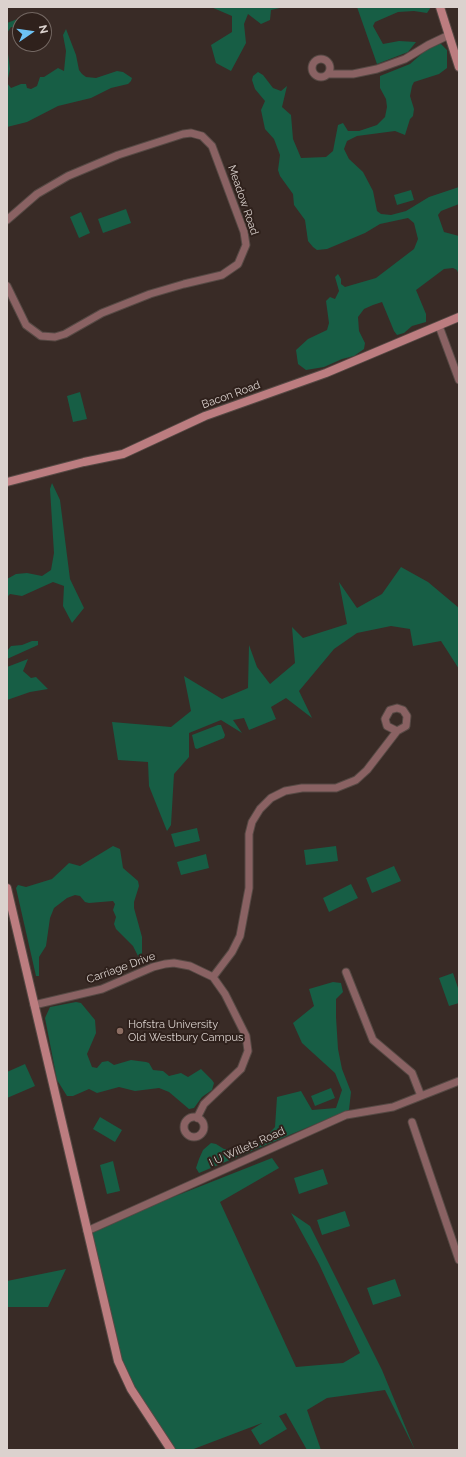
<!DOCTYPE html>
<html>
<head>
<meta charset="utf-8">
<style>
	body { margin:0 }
	#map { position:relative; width:466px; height:1457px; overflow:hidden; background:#392b26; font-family:Raleway,sans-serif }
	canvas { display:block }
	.frame { position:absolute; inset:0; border:8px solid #dbd2ce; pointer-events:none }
	.north { position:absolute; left:12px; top:12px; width:40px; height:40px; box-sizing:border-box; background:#2f211c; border:1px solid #746863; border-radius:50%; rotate:77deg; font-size:11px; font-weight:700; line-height:16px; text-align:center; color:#dbd2ce }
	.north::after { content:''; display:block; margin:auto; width:14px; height:18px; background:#6dc2f3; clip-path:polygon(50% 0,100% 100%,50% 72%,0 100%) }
</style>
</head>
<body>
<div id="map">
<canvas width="466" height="1457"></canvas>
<div class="frame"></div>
<div class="north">N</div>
</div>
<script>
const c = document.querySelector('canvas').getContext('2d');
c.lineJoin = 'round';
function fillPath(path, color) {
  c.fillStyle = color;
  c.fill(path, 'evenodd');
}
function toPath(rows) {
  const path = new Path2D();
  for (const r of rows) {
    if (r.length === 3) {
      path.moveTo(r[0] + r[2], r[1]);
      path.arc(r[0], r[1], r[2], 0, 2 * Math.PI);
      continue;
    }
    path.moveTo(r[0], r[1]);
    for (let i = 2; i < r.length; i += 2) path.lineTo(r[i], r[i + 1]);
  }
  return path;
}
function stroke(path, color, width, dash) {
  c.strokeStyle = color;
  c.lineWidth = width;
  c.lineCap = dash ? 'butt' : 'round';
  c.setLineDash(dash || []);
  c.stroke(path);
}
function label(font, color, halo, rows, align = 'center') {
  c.font = font + ' Raleway,sans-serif';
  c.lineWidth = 4;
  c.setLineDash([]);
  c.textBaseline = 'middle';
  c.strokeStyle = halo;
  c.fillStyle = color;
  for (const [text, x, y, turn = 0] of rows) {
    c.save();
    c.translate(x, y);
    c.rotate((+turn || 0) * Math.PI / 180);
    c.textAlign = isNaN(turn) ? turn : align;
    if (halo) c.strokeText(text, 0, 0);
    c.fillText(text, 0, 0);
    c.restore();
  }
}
fillPath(toPath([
	[211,7,284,7,271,10,270,20,261,24,248,14,244,24,246,43,231,71,216,63,211,45,232,32,232,16],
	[357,7,431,7,427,13,414,11,398,12,375,22,373,26,383,44,399,41,416,42,408,52,377,64],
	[28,15,32,16,35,20,20,20,20,28,11,27,7,33,7,23],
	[66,29,76,55,79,70,82,74,86,77,96,78,117,71,123,72,132,78,131,81,128,84,111,88,91,98,58,106,27,122,7,127,7,46,10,69,7,83,11,88,21,84,26,84,27,88,31,89,37,86,40,77,44,77,58,68,64,71,66,51,63,35],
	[436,44,441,44,447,50,447,68,439,74,414,82,412,86,410,96,414,109,413,116,410,119,405,135,395,131,357,136,347,141,344,149,349,159,363,172,373,191,377,211,381,214,391,215,406,211,429,197,459,187,459,204,441,211,438,215,444,232,459,236,459,275,457,270,453,268,444,269,416,290,426,314,426,322,412,326,404,333,397,335,394,331,382,302,373,305,364,309,358,317,359,331,365,343,364,349,354,356,342,359,324,367,306,370,298,364,296,350,308,339,327,330,329,323,326,301,330,297,335,299,339,291,335,277,338,274,341,279,341,284,345,287,376,278,414,249,418,239,414,223,408,218,380,224,365,233,327,249,317,250,313,247,308,241,305,220,294,205,293,194,280,176,278,170,280,155,274,139,265,129,261,110,265,101,255,89,252,80,253,76,258,72,263,75,273,88,281,91,287,86,282,107,291,115,293,139,301,158,326,157,333,151,338,125,343,123,348,131,359,131,377,125,385,117,387,107,386,99,380,88,380,76,410,64,426,50],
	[411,190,414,200,397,205,394,195],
	[126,209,131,223,103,233,98,219],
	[81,212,90,233,79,238,70,217],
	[80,392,87,419,73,422,67,396],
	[52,483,60,500,70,579,84,608,72,623,63,606,64,586,53,582,22,596,10,594,7,597,7,579,16,574,27,573,42,576,51,570,54,553,50,489],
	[401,567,428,582,459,608,459,669,441,641,413,646,410,629,391,626,357,633,334,649,299,691,312,718,286,698,271,707,276,719,249,730,244,718,233,720,242,733,221,720,189,733,189,757,174,774,171,825,167,831,149,786,148,762,118,760,112,722,171,727,191,711,184,676,222,699,248,688,249,645,257,667,270,684,295,663,292,627,303,638,347,624,339,582,357,608,382,594],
	[32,641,38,641,38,645,7,659,7,651,11,646,22,645],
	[28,659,23,671,31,678,36,677,48,689,30,692,7,700,7,667],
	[218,725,221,725,225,735,224,738,197,749,195,748,192,735],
	[197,828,200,841,175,847,171,834],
	[113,846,120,849,123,868,138,881,139,886,134,902,134,908,142,937,142,956,139,958,133,946,116,929,114,924,116,917,113,910,115,904,113,901,89,903,85,902,80,896,75,895,67,898,54,908,50,918,46,946,39,957,39,976,36,976,16,888,18,885,26,887,52,879,69,863,80,866],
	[336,846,338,861,306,865,304,850],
	[206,854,209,868,181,875,177,862],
	[394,866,401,881,372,893,366,878],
	[351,884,358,898,329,912,323,898],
	[453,973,459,991,459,1003,449,1006,439,978],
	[333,982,341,983,343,992,336,999,336,1017,338,1049,342,1069,351,1092,349,1110,199,1173,196,1168,199,1159,203,1150,211,1143,216,1144,224,1149,241,1149,262,1141,275,1127,277,1097,301,1091,312,1110,336,1108,342,1090,335,1073,302,1043,293,1023,314,1006,309,989],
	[76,1002,81,1003,95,1020,96,1033,87,1054,92,1067,97,1068,102,1062,108,1061,114,1065,131,1060,146,1062,149,1063,153,1070,163,1071,169,1076,181,1073,188,1077,201,1069,212,1080,214,1083,212,1090,202,1097,194,1108,189,1109,169,1092,159,1088,135,1091,119,1087,97,1093,89,1089,73,1096,67,1096,57,1080,45,1018,50,1007],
	[25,1064,35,1086,7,1098,7,1072],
	[331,1088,335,1098,315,1106,311,1096],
	[100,1117,122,1130,115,1142,93,1129],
	[272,1158,279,1168,220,1202,296,1367,343,1363,360,1353,319,1264,291,1213,310,1226,382,1370,415,1450,385,1390,327,1398,307,1410,321,1450,307,1450,286,1413,279,1416,287,1429,260,1445,251,1430,262,1423,191,1450,171,1450,128,1383,87,1231],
	[113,1161,120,1191,107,1194,100,1165],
	[323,1169,328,1184,299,1194,294,1178],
	[345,1211,350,1226,322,1235,317,1220],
	[66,1269,48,1307,7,1307,7,1281],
	[395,1279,401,1296,373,1305,367,1288]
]), '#175e45');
const street = toPath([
	[321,68,9],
	[328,74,353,74,377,69,405,59,428,45,449,35],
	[7,220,37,194,68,176,118,155,183,134,191,133,202,136,212,146,244,232,246,245,238,264,222,275,184,284,150,294,102,313,65,334,55,337,41,336,26,325,7,286],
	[439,326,459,380],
	[346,972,373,1040,412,1073,421,1096],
	[213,977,232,952,240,936,249,888,249,834,252,822,260,809,271,798,285,791,302,788,336,788,356,780,367,770,397,731,406,726,407,716,403,710,397,708,390,710,385,719,387,726,397,731],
	[34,1005,102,989,153,967,165,964,174,963,190,966,213,977,225,994,246,1036,248,1051,241,1069,204,1104,197,1118],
	[194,1127,10],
	[412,1122,459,1260],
	[87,1231,346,1115,393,1107,459,1081]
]);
const secondary = toPath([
	[440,7,459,67],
	[7,482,84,462,123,454,205,416,326,373,459,317],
	[7,888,118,1361,131,1389,171,1450]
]);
stroke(street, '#564944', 9);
stroke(secondary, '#564944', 10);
stroke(street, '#8a6263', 7);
stroke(secondary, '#bc7d80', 8);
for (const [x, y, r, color] of [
	[120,1031,4,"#8d6e63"]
]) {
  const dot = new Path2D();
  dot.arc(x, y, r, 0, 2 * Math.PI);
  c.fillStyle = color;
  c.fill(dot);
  stroke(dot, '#2f211c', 1.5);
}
label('11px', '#dbd2ce', '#2f211c', [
	["Meadow Road",243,200,71],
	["Bacon Road",231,395,-20],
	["Carriage Drive",121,968,-20],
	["I U Willets Road",247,1147,-24]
]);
label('11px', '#dbd2ce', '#2f211c', [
	["Hofstra University",128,1025],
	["Old Westbury Campus",128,1038]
], 'left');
</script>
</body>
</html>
